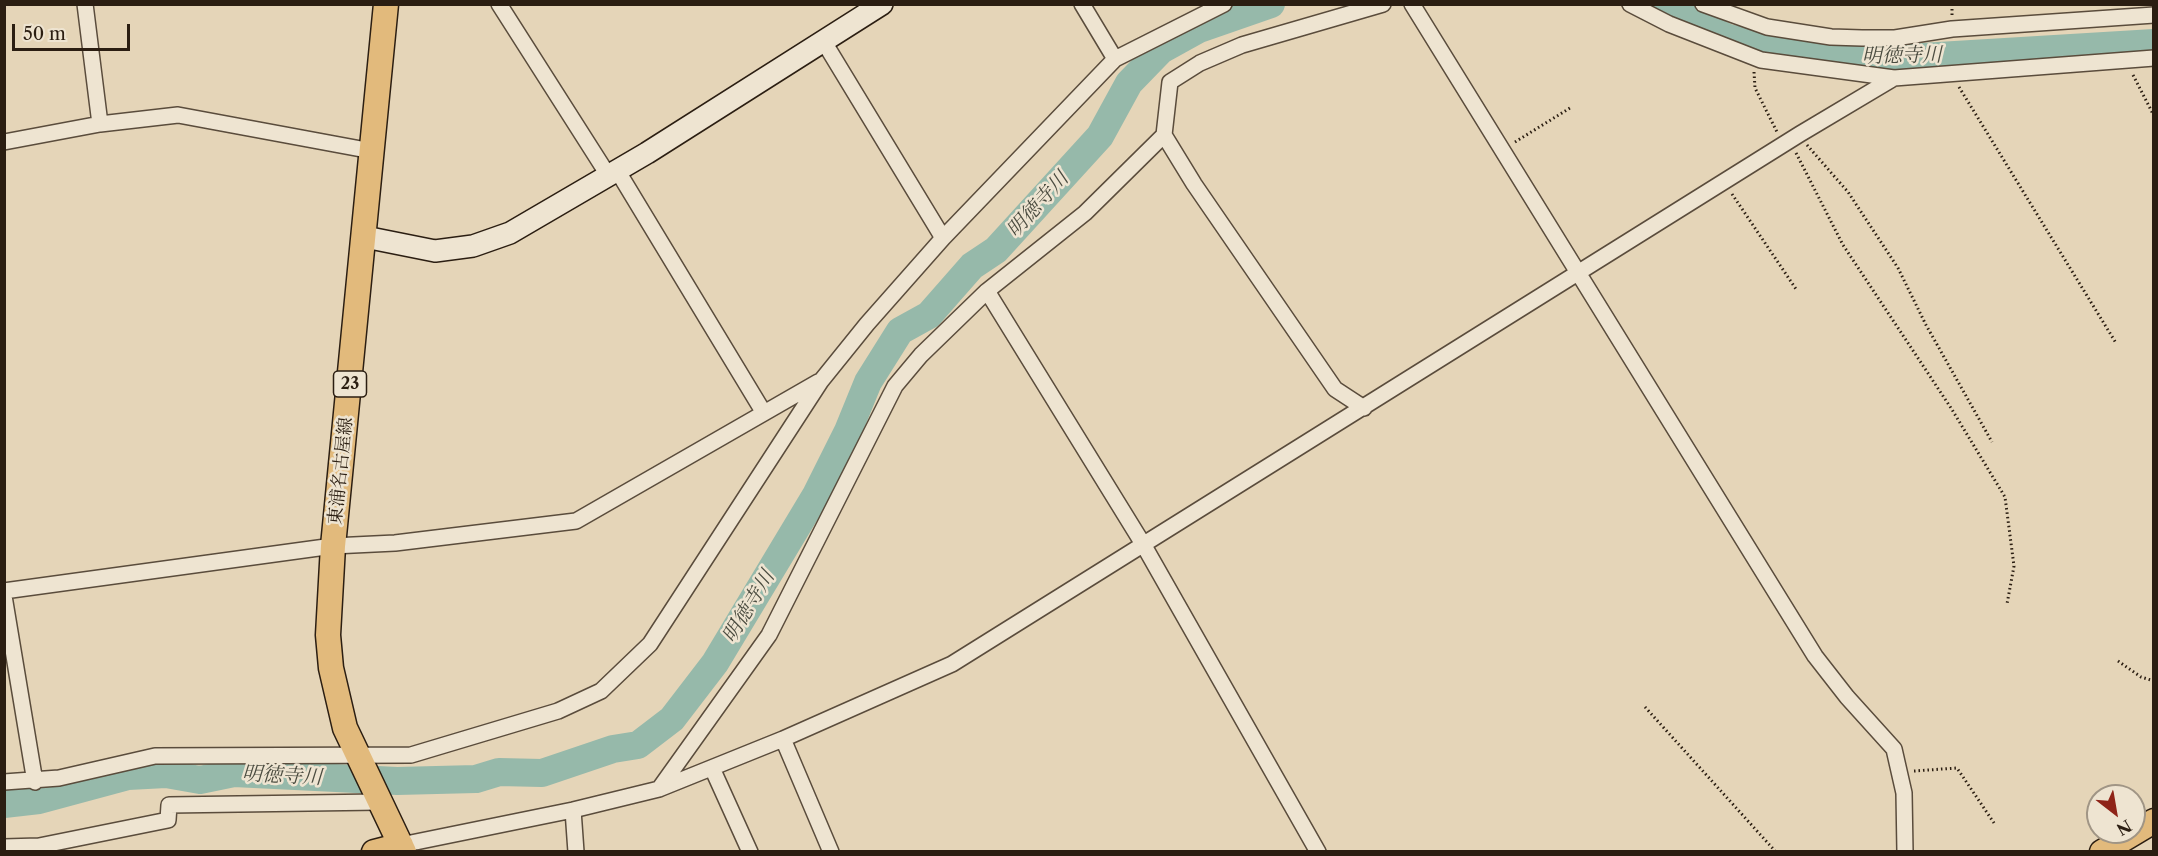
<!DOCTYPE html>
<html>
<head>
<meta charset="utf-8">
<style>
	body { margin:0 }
	#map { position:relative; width:2158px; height:856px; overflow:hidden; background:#e5d5b8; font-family:"Libre Caslon Text",serif }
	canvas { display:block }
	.frame { position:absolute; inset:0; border:6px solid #2b1e12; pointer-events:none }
	.north { position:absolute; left:2086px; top:784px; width:60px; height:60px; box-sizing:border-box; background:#eee4d1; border:2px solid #a09585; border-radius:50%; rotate:149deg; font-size:16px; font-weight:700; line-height:24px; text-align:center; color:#2b1e12 }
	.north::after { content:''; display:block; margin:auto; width:21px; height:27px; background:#8f2418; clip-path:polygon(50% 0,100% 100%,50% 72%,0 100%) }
	.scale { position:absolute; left:12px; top:24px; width:118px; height:27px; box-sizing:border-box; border:3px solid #2b1e12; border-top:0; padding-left:8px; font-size:18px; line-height:21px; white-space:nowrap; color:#2b1e12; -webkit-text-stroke:4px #eee4d1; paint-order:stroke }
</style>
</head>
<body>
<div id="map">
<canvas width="2158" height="856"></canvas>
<div class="frame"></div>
<div class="north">N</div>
<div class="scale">50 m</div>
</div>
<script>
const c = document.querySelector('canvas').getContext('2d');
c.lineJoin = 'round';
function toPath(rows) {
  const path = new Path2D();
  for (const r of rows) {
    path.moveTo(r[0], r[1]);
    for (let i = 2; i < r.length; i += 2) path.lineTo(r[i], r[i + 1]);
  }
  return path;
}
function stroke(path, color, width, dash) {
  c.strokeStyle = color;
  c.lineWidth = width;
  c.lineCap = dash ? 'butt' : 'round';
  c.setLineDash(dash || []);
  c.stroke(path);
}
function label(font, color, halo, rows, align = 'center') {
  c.font = font + ' "Libre Caslon Text","Noto Serif JP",serif';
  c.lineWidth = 5;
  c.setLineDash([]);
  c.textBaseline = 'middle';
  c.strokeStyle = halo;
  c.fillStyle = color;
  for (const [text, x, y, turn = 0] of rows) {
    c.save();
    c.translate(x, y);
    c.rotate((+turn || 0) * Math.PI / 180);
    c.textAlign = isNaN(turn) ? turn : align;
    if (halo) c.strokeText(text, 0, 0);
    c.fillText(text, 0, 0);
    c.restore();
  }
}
stroke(toPath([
	[1659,4,1728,38,1776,49,1831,55,1889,59,2154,43],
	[4,804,39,800,128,776,166,774,200,780,234,773,397,781,476,779,499,772,542,773,613,749,638,745,672,719,715,663,816,495,848,431,868,382,900,331,929,315,972,266,996,250,1100,136,1129,83,1161,50,1199,29,1271,4]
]), '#96b9aa', 28);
const street = toPath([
	[85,4,100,124],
	[499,4,608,175],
	[1082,4,1115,59],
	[1412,4,1815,656,1847,697,1894,749,1904,793,1905,852],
	[1630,4,1669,24,1761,60,1894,78,2154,58],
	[1703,4,1767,27,1831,37,1862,38,1895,38,1952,29,2154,15],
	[824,42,943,238],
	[4,142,100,124,178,115,372,151],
	[617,170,764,413],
	[987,291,1143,544,1318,852],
	[1364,408,1335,389,1194,184,1164,135,1170,82,1200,63,1242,45,1383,4],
	[4,591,333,546,395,543,576,521,818,382],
	[4,596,35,782],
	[783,739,831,852],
	[712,768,750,852],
	[4,782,59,778,155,756,411,755,558,711,601,691,650,644,821,381,867,324,943,238,1115,59,1224,4],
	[659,789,769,635,895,386,921,355,987,291,1085,213,1164,135],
	[573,810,576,852],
	[401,845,573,810,659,789,783,739,952,664,1800,134,1894,78],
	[4,847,39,846,168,820,169,805,379,802]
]);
const secondary = toPath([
	[365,237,435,251,473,246,510,233,647,153,882,4]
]);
const primary = toPath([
	[386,4,333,546,328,635,331,668,345,728,404,852],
	[374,852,401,845],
	[2102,852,2154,821]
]);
stroke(street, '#5a4c3c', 18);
stroke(secondary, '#2b1e12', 24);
stroke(primary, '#2b1e12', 27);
stroke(toPath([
	[1952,15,1952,4],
	[1754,72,1755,88,1777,132],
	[2133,75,2154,116],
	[1959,87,2116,343],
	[1515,142,1570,108],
	[1807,145,1848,192,1898,268,1926,325,1992,442],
	[1796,153,1843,245,1951,408,2005,497,2014,566,2007,604],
	[1732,194,1796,289],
	[2118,661,2141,677,2154,681],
	[1645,707,1776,852],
	[1914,771,1957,768,1994,823]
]), '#2b1e12', 3, [1.5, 3]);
stroke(street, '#eee4d1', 15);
stroke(secondary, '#eee4d1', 21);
stroke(primary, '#e2ba7c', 24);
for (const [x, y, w] of [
	[350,384,33]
]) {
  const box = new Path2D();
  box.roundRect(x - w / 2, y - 13, w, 26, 4.5);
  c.fillStyle = '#eee4d1';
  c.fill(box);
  stroke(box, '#2b1e12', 1.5);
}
label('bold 16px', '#2b1e12', null, [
	["23",350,384]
]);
label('18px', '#2b1e12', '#eee4d1', [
	["東浦名古屋線",341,471,-84]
]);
label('italic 20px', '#4b4c40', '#eee4d1', [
	["明徳寺川",1902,56,-1],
	["明徳寺川",1038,205,-48],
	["明徳寺川",749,607,-59],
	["明徳寺川",282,776,3]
]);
</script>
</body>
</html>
